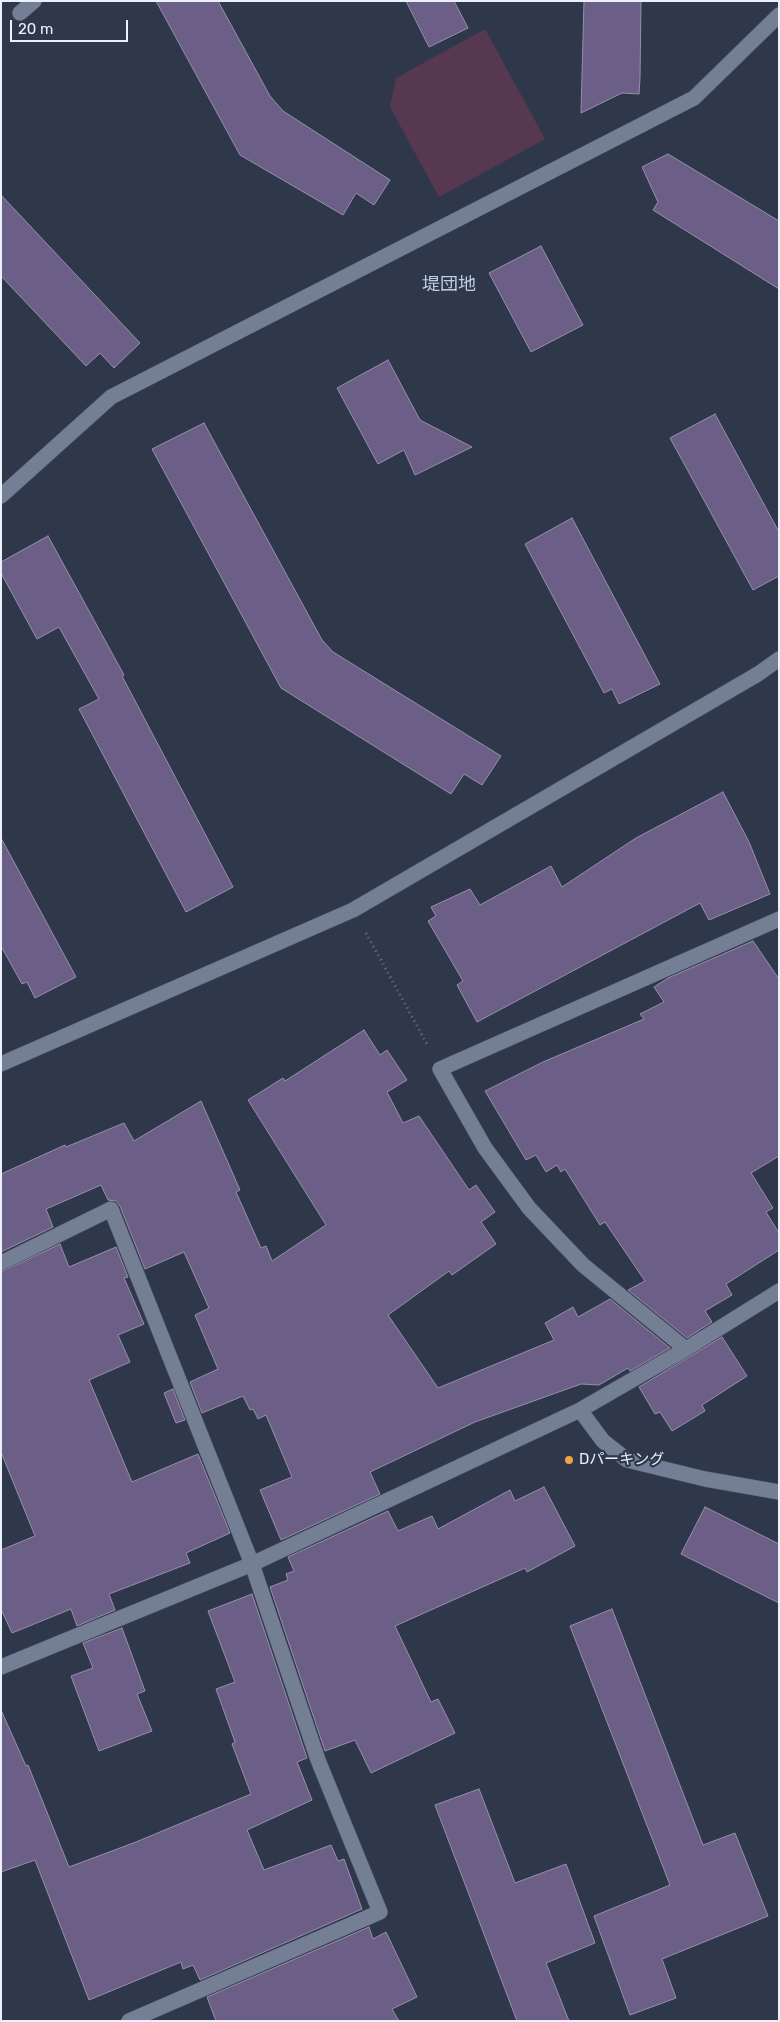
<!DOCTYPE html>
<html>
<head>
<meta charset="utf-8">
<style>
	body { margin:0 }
	#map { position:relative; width:780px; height:2022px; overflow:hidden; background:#2f384b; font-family:Rubik,sans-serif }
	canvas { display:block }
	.frame { position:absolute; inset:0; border:2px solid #eaf0fc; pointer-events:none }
	.scale { position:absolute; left:10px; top:20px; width:118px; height:22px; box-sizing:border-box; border:2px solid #eaf0fc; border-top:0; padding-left:6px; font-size:15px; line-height:18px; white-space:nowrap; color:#eaf0fc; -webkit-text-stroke:4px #2f384b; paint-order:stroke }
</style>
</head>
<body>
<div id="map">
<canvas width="780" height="2022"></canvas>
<div class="frame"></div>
<div class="scale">20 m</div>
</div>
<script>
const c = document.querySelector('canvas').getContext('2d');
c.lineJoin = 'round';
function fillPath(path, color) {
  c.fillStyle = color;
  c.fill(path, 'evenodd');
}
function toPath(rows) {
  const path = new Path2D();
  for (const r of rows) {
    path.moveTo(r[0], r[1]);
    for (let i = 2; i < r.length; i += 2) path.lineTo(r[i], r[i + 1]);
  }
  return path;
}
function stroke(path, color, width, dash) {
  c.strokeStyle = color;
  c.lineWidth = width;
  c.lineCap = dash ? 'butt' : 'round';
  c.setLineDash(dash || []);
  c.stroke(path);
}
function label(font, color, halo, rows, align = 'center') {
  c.font = font + ' Rubik,"Noto Sans JP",sans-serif';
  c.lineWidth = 4.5;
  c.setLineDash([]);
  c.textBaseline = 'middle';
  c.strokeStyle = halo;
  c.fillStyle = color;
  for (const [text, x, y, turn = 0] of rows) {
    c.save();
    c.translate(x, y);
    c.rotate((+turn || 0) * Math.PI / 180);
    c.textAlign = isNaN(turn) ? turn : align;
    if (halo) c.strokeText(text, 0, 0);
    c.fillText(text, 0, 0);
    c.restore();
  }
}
fillPath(toPath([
	[485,29,545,139,439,197,390,107,396,78]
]), '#563851');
const building = toPath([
	[156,1,218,1,270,96,283,111,390,180,374,205,356,193,343,215,240,155,156,1],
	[406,1,454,1,468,28,429,47,406,1],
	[584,1,641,1,640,78,639,94,622,93,581,113,584,1],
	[668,154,779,221,779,289,653,210,658,202,642,167,668,154],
	[1,195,140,343,114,368,100,353,86,366,1,276,1,195],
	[541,246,583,325,531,352,489,273,541,246],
	[388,360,420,420,472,447,415,475,404,450,378,464,337,388,388,360],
	[715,414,779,532,779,576,753,590,670,438,715,414],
	[204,423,322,640,333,652,501,756,482,785,464,774,451,794,281,688,152,449,204,423],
	[572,518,660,684,619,704,612,689,604,693,525,544,572,518],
	[48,536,124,675,122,676,233,887,186,912,79,709,99,699,59,627,37,639,1,573,1,562,48,536],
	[723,792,749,842,770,894,709,920,700,903,477,1022,457,985,463,981,428,921,436,916,431,907,470,889,480,905,551,866,562,887,636,838,723,792],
	[1,838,76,977,35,998,27,982,22,984,1,946,1,838],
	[753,941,779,979,779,1156,751,1173,773,1208,766,1212,779,1233,779,1250,726,1284,732,1295,705,1311,712,1322,687,1338,628,1290,645,1281,605,1222,600,1225,565,1169,561,1172,557,1165,546,1172,536,1155,526,1160,485,1091,543,1062,644,1019,640,1014,664,1002,654,987,668,978,753,941],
	[364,1030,380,1055,387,1050,407,1080,387,1092,403,1123,419,1116,469,1190,476,1185,495,1212,481,1222,496,1244,452,1275,449,1271,388,1315,438,1388,554,1340,545,1323,573,1307,578,1317,610,1299,670,1348,630,1371,628,1368,599,1385,581,1384,475,1422,370,1472,380,1494,281,1540,260,1490,292,1477,266,1415,258,1419,253,1409,250,1410,243,1396,202,1413,190,1382,218,1369,195,1315,209,1308,184,1252,145,1269,120,1206,116,1201,108,1200,101,1185,46,1209,53,1227,1,1252,1,1174,65,1145,66,1147,124,1123,134,1141,201,1101,240,1190,236,1192,261,1248,266,1246,272,1261,326,1225,248,1100,283,1078,285,1081,364,1030],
	[60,1244,69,1267,116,1247,128,1277,124,1278,144,1324,118,1335,130,1362,89,1380,132,1482,198,1454,230,1533,186,1553,190,1563,109,1594,115,1610,77,1626,71,1609,12,1633,1,1609,1,1550,35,1536,1,1452,1,1272,60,1244],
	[722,1337,747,1376,702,1405,705,1411,672,1431,660,1412,655,1414,639,1387,722,1337],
	[173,1389,185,1420,176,1423,164,1393,173,1389],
	[544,1487,575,1546,527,1572,525,1568,395,1626,431,1702,438,1699,455,1733,371,1773,355,1740,325,1751,270,1587,288,1580,286,1574,294,1571,288,1557,388,1511,398,1531,432,1516,438,1529,510,1490,515,1501,544,1487],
	[705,1507,779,1544,779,1603,681,1554,705,1507],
	[252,1594,307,1758,297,1762,312,1800,247,1830,264,1870,331,1845,338,1861,344,1859,362,1909,200,1980,193,1965,183,1969,181,1962,89,2000,35,1860,1,1872,1,1710,26,1766,28,1765,69,1867,136,1842,251,1794,232,1744,235,1742,216,1689,235,1682,208,1611,252,1594],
	[612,1609,703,1845,735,1833,768,1916,662,1959,676,1998,630,2015,594,1916,670,1885,570,1626,612,1609],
	[122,1628,145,1691,137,1694,152,1731,99,1751,71,1676,93,1668,83,1643,122,1628],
	[479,1789,515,1883,566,1864,595,1943,546,1963,569,2021,517,2021,435,1805,479,1789],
	[369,1927,373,1939,386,1932,417,1997,392,2009,399,2021,216,2021,207,1997,369,1927]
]);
fillPath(building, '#6c5f87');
stroke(building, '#9790a7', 1);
const minor = toPath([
	[20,13,34,1],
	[1,496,111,397,694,98,779,15],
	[1,1064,353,910,758,674,779,659],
	[1,1263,111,1209,252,1564,318,1760,380,1912,129,2021],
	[686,1349,583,1265,529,1208,485,1148,440,1069,779,919],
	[580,1410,603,1441,627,1460,705,1479,779,1492],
	[1,1667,252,1564,580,1410,686,1349,779,1291]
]);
stroke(minor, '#4e5565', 16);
stroke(toPath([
	[366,933,427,1044]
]), '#6a7283', 3, [1, 4]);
stroke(minor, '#747e94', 15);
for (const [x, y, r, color] of [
	[569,1460,5,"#f0a63f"]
]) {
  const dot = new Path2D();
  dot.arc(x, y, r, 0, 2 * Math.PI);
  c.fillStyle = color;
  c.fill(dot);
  stroke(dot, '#2f384b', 2);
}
label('15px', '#eaf0fc', '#2f384b', [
	["Dパーキング",579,1460]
], 'left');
label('18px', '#c2cce5', '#2f384b', [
	["堤団地",449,285]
]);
</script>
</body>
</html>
